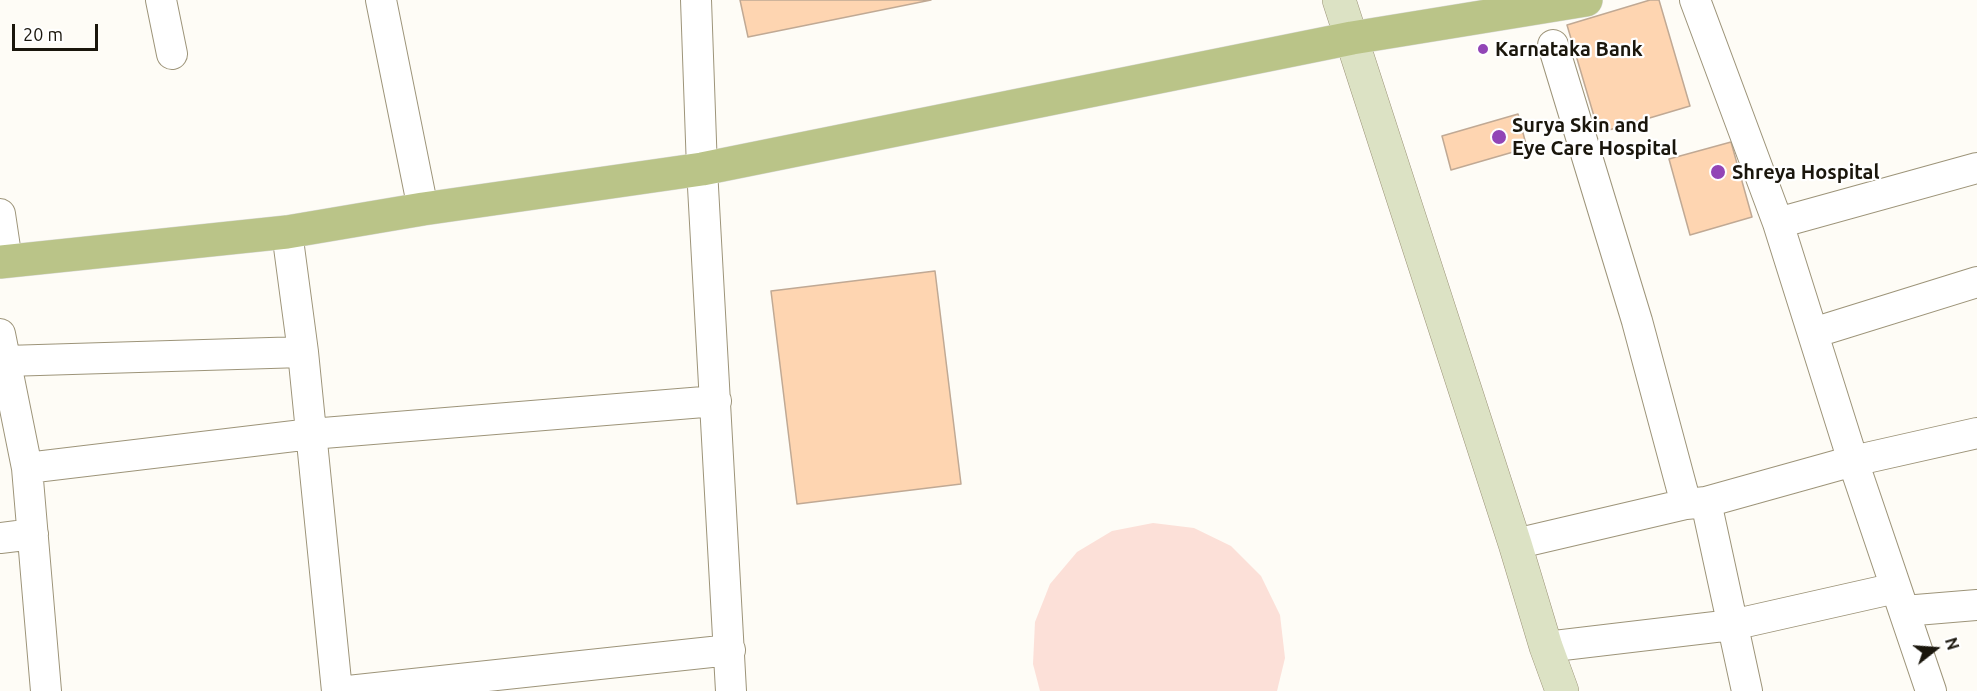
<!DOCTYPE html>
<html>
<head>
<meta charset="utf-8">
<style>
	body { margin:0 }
	#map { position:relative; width:1977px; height:691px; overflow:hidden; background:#fefcf6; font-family:Ubuntu,sans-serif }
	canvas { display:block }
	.north { position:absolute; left:1905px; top:619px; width:60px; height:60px; -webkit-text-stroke:4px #fff; paint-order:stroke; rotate:73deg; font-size:16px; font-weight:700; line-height:24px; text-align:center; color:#1a160c }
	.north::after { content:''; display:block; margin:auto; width:21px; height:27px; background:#1a160c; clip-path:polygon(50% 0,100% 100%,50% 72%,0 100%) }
	.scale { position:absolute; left:12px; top:24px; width:86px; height:27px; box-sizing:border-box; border:3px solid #1a160c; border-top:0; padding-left:8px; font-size:18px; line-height:21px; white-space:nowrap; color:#1a160c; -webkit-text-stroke:4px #fff; paint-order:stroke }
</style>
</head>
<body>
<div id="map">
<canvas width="1977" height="691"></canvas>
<div class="north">N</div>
<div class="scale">20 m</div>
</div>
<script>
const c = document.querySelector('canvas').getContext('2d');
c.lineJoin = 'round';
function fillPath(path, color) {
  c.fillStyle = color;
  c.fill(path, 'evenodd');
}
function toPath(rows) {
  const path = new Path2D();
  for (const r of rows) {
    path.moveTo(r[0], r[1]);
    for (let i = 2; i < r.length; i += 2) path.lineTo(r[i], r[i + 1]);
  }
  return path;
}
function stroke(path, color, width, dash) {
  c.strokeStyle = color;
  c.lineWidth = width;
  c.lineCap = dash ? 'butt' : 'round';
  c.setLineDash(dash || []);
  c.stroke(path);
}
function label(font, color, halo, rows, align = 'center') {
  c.font = font + ' Ubuntu,sans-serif';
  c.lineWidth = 4.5;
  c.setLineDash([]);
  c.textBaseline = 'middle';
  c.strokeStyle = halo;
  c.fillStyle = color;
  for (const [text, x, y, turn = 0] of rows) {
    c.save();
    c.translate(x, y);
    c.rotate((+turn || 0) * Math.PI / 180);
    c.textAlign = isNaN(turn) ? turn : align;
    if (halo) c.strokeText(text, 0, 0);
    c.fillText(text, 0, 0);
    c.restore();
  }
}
fillPath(toPath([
	[1153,523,1194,528,1231,546,1261,576,1280,615,1285,658,1277,691,1040,691,1033,664,1035,622,1050,584,1077,552,1112,531]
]), '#fce0d8');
const building = toPath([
	[740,0,931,0,748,37,740,0],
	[1650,0,1659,0,1690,106,1599,133,1567,25,1650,0],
	[1518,114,1527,148,1451,170,1442,136,1518,114],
	[1731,142,1752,217,1690,235,1669,159,1731,142],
	[935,271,961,484,797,504,771,291,935,271]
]);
fillPath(building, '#fed5b1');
stroke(building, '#c0a994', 1.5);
const street = toPath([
	[161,0,172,54],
	[381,0,423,209],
	[696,0,702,169,731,691],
	[1695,0,1778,223,1853,461,1931,691],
	[1553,45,1637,321,1686,504],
	[0,214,7,261],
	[1778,223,1977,168],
	[287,232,303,352,337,691],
	[1813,333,1977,282],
	[0,334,27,468,46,691],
	[6,361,303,352],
	[27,468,311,434,716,401],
	[1706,502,1747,691],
	[0,538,33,534],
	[1515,544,1686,504,1706,502,1853,461,1977,433],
	[1904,611,1977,605],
	[1546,647,1732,625,1896,588],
	[348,691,730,650]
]);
const secondary = toPath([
	[1339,0,1515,544,1546,647,1562,691]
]);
const primary = toPath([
	[0,262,287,232,423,209,702,169,1352,38,1586,0]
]);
stroke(street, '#9d9479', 32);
stroke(secondary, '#9d9479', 34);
stroke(primary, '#dadad8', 34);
stroke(street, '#fff', 30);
stroke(secondary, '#dce2c4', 33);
stroke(primary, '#bac488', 33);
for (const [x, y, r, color] of [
	[1483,49,6,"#9245b6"],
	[1499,137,8,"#9245b6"],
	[1718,172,8,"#9245b6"]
]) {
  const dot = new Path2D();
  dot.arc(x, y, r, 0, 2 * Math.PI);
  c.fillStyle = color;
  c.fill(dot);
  stroke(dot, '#fff', 2);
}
label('bold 20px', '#1a160c', '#fff', [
	["Karnataka Bank",1495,49],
	["Surya Skin and",1512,125],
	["Eye Care Hospital",1512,148],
	["Shreya Hospital",1732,172]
], 'left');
</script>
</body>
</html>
